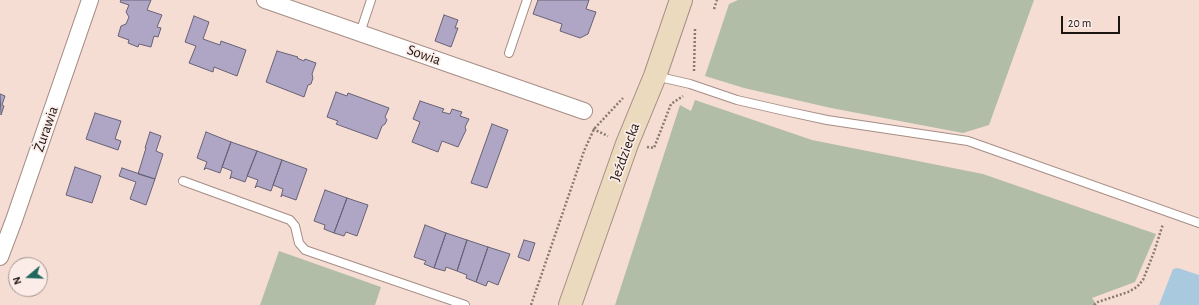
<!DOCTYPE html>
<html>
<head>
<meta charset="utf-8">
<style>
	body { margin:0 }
	#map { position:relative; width:1199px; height:305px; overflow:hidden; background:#f6ddd4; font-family:"Alegreya Sans",sans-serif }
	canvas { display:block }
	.north { position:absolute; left:8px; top:257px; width:40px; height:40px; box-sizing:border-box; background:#fcece7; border:1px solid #a39692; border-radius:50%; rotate:251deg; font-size:11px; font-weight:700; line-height:16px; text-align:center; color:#1d1512 }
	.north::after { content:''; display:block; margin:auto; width:14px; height:18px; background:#20685d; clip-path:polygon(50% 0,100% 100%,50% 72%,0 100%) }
	.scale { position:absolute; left:1061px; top:16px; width:59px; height:18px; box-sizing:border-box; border:2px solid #1d1512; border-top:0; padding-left:5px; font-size:12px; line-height:14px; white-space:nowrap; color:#1d1512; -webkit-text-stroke:3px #fcece7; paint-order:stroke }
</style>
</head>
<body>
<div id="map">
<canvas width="1199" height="305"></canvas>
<div class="north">N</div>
<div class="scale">20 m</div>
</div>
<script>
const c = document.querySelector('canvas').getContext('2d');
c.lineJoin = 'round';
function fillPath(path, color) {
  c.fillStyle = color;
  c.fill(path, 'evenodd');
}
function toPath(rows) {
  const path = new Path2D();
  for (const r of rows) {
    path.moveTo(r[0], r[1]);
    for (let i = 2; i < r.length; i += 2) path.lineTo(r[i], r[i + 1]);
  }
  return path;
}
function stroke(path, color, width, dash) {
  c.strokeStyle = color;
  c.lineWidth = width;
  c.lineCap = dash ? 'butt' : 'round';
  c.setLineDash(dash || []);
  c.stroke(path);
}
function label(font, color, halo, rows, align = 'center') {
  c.font = font + ' "Alegreya Sans",sans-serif';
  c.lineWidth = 3.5;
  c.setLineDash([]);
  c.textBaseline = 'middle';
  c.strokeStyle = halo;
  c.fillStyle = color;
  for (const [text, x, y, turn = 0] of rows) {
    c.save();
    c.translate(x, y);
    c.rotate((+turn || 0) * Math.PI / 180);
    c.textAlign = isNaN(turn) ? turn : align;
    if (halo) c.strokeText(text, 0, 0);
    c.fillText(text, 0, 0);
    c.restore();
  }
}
fillPath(toPath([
	[738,0,1034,0,989,125,963,133,831,108,744,88,705,76,729,4],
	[695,100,812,140,983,174,1156,234,1135,282,1092,298,1097,305,615,305,680,105,691,111],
	[279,251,381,287,375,305,260,305]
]), '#b1bda7');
fillPath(toPath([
	[1178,268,1199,275,1199,305,1159,305,1173,269]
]), '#a9c9de');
const building = toPath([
	[121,0,151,0,147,10,162,15,157,27,161,28,158,37,154,36,151,47,139,44,138,47,128,43,129,40,118,36,121,26,126,24,129,17,126,12,129,5,120,2,121,0],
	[538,0,589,0,586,9,596,12,588,34,580,38,560,31,562,24,533,14,538,0],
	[444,15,458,20,455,28,458,28,451,47,435,41,444,15],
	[194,16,209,22,203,39,220,45,221,41,246,50,237,76,214,67,213,72,189,63,196,46,185,42,194,16],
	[277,51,298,57,297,58,304,61,305,59,316,63,312,74,313,78,311,84,308,85,304,97,266,82,277,51],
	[336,92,347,96,348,93,389,108,385,117,387,120,385,124,382,126,377,139,336,124,338,121,327,117,336,92],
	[0,94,5,96,2,105,4,106,1,115,0,94],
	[420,101,444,109,442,112,450,114,452,109,462,112,460,116,469,119,465,127,466,130,458,147,442,141,438,152,412,142,420,122,413,119,420,101],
	[95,113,121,121,115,139,121,141,118,150,86,139,95,113],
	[492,124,508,130,487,188,471,183,492,124],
	[150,132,161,136,156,151,163,154,155,179,138,174,146,148,145,148,150,132],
	[206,132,231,142,220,173,206,168,204,170,207,162,197,158,206,132],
	[231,142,257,151,245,182,231,177,230,179,232,171,222,167,231,142],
	[257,151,282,160,271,191,257,186,255,188,258,180,247,176,257,151],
	[282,160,307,169,296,200,282,195,281,197,283,189,273,185,282,160],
	[75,167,101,176,92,203,66,195,75,167],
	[122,168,155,179,146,205,130,199,136,182,119,176,122,168],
	[325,190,347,198,334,233,324,229,325,225,314,221,325,190],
	[347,198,368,205,357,236,346,232,344,236,334,233,347,198],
	[425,225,446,233,434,268,424,264,426,261,414,257,425,225],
	[446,233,467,240,457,271,446,267,445,271,434,268,446,233],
	[467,240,488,247,476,282,466,278,467,275,457,271,467,240],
	[524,240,535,243,529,261,518,257,524,240],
	[488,247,510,254,498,285,488,281,486,286,476,282,488,247]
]);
fillPath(building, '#afa6c6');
stroke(building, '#676275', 1);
const lane = toPath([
	[360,33,371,0],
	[509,53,527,0],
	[655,76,690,84,737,100,785,111,827,120,968,141,1199,223],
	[183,181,290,220,295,226,299,243,305,250,465,305]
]);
const street = toPath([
	[265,0,584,111],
	[0,257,14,220,90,0]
]);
const secondary = toPath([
	[570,305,627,144,655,76,681,0]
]);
stroke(lane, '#a58d85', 10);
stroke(street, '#a58d85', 18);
stroke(secondary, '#a58d85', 24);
stroke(toPath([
	[714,9,717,0],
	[694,71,695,29],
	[593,129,608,136],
	[647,147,654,148,671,104,683,96],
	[531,305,584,151,594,129,623,98],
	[1094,305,1098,302,1128,292,1137,287,1143,280,1154,252,1163,224]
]), '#897872', 2.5, [2, 2]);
stroke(lane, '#fff', 8);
stroke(street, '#fff', 16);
stroke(secondary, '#ecdabf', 22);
label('15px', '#1d1512', '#fcece7', [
	["Sowia",424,55,19],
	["Żurawia",46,129,-71],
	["Jeździecka",625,152,-70]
]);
</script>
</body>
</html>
